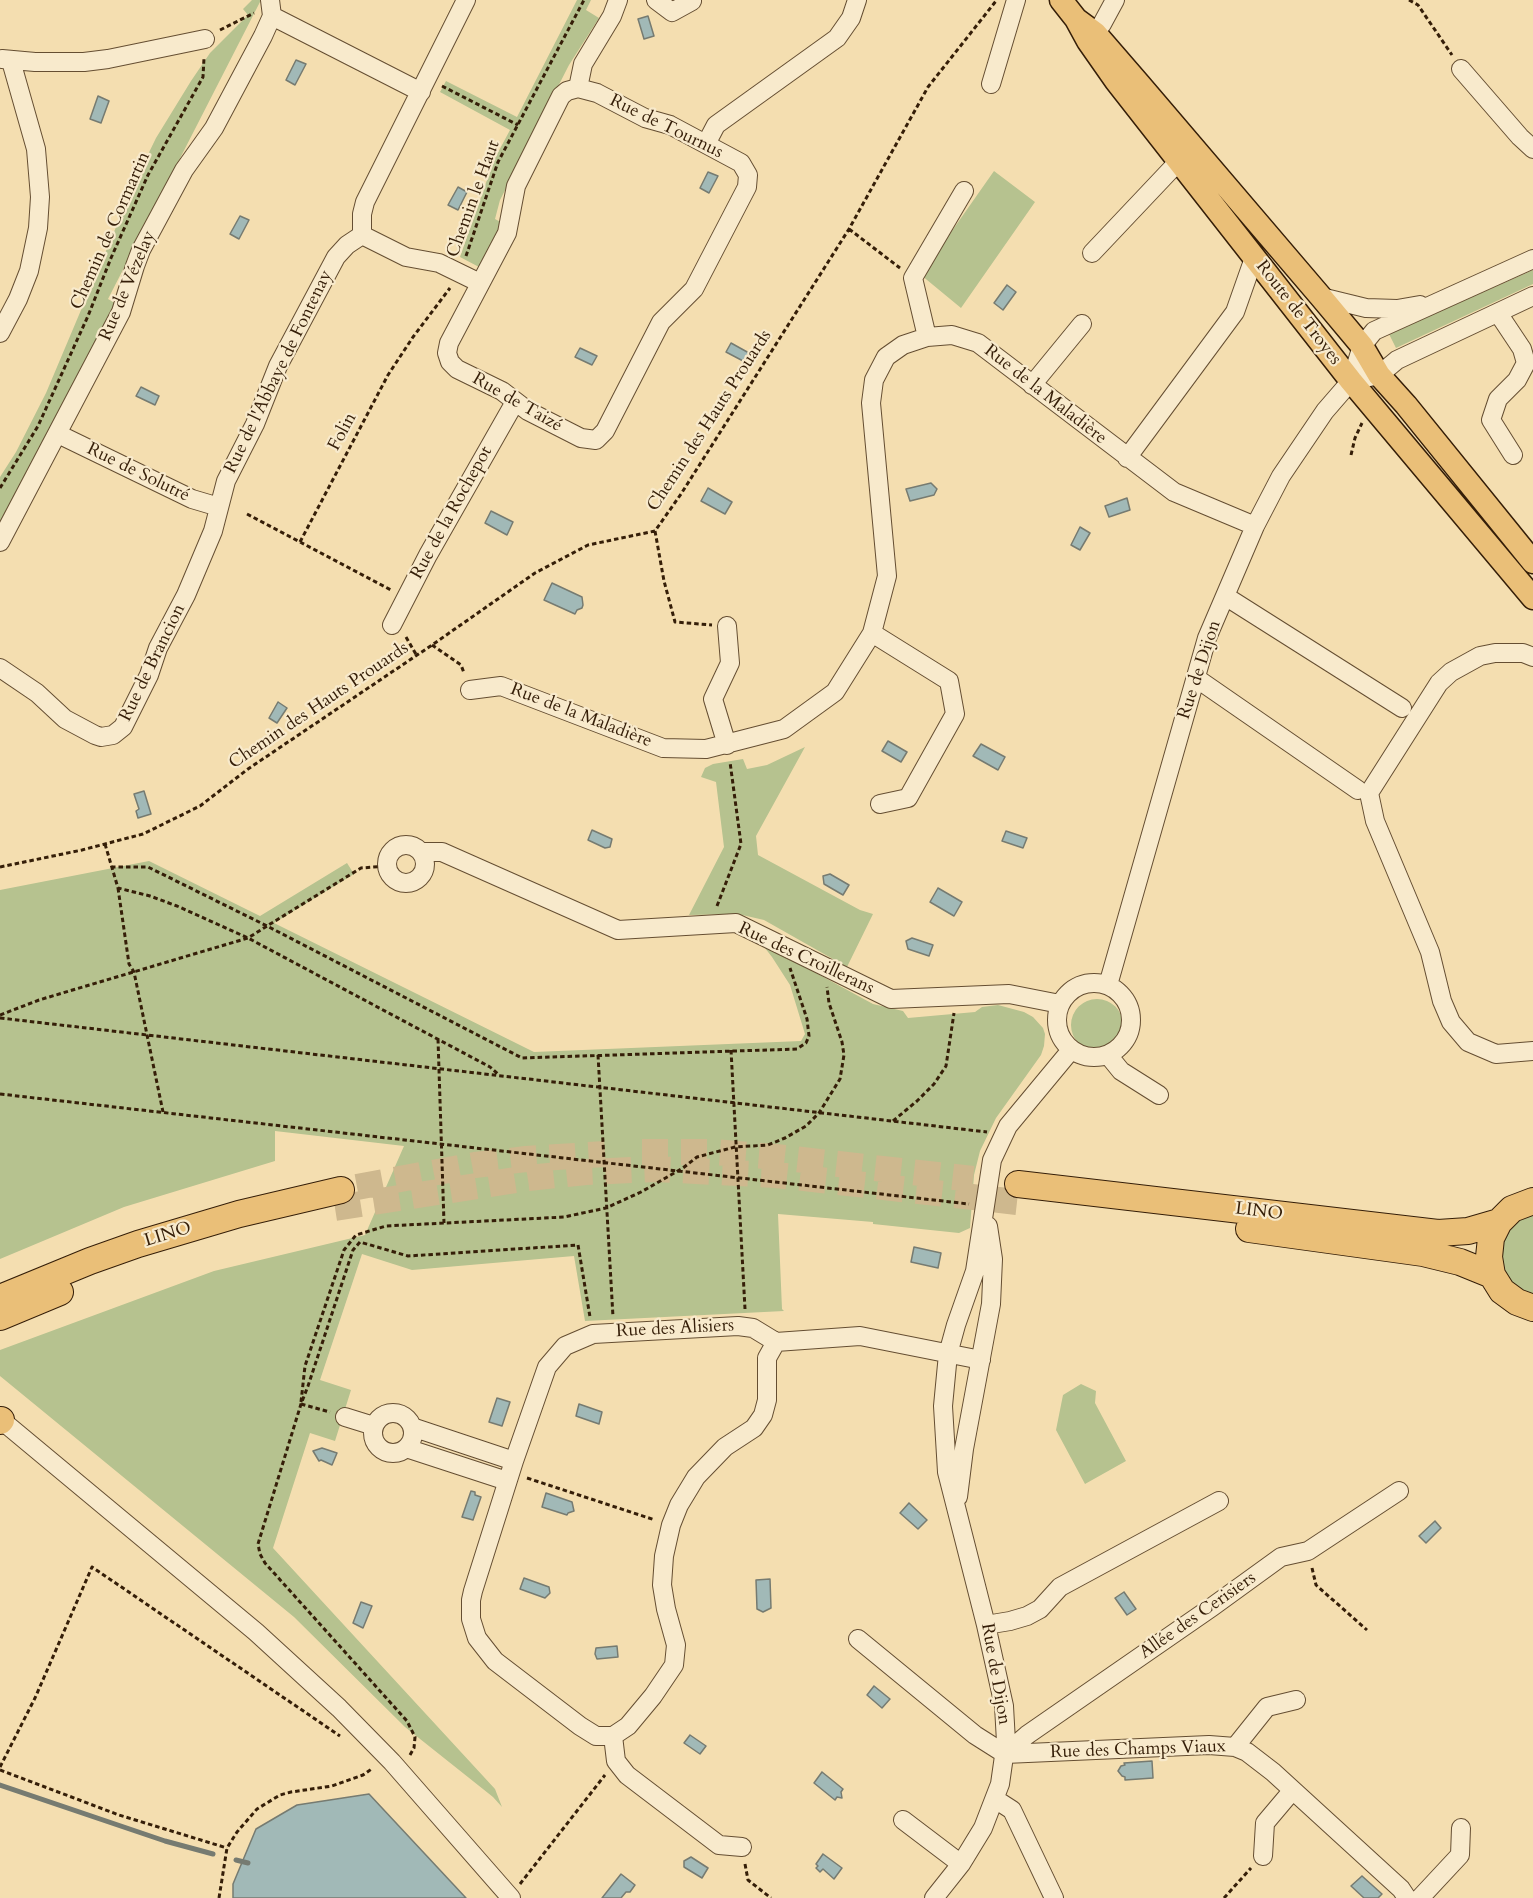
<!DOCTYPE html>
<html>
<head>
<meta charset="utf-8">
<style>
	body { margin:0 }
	canvas { display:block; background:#f4deb0 }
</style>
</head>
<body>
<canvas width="1533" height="1898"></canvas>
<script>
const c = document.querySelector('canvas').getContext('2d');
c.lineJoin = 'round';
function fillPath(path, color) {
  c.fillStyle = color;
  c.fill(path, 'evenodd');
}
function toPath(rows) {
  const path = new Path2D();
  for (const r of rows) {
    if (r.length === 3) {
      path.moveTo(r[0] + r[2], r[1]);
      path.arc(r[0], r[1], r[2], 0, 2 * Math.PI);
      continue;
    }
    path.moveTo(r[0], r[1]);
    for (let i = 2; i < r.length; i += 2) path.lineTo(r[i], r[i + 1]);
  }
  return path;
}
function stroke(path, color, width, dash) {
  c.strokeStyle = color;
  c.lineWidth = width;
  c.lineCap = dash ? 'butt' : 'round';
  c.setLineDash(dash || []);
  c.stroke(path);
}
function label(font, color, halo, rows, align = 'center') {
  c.font = font + ' Cardo,serif';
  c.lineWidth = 4.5;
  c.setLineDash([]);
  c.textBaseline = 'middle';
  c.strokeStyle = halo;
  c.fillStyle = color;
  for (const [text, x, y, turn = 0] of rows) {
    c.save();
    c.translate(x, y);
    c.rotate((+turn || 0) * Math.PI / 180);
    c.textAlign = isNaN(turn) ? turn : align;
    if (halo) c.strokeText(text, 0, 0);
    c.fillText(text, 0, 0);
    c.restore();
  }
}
fillPath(toPath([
	[252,0,261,0,108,299,115,303,0,523,0,477,16,452,46,393,138,175,156,138,191,81,210,53,248,15,243,9],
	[577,0,591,0,586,10,599,18,569,65,500,200,495,219,508,226,484,267,479,267,460,257,494,160,510,130,440,92,446,81,517,117],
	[994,171,1035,202,961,308,921,275],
	[1533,270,1533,284,1396,348,1389,334],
	[805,747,756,836,758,855,860,910,873,914,847,967,764,920,738,914,689,915,724,847,716,782,701,777,705,768,713,764,743,759,747,769,767,765],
	[149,861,260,916,347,863,354,874,274,923,534,1052,801,1041,805,1034,790,985,772,957,761,943,873,1004,903,1011,908,1018,975,1012,982,1007,998,1005,1024,1012,1033,1017,1043,1028,1045,1034,1044,1046,1041,1055,996,1118,980,1151,974,1175,970,1228,959,1233,873,1224,873,1222,778,1214,782,1309,784,1311,585,1321,574,1256,412,1270,362,1254,320,1380,351,1390,335,1441,310,1433,273,1548,495,1789,502,1807,493,1797,405,1727,294,1617,0,1376,0,1350,214,1271,365,1235,404,1146,275,1131,275,1161,124,1207,0,1259,0,890],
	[1097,1025,26],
	[1533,1213,1533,1297,1508,1280,1502,1267,1500,1254,1503,1241,1510,1228,1520,1219],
	[1081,1384,1096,1391,1095,1403,1126,1461,1085,1484,1056,1430,1063,1395]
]), '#b6c28f');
const water = toPath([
	[648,16,654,36,644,39,638,19,648,16],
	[296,60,306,64,295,85,286,80,296,60],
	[98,96,109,101,101,123,90,119,98,96],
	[708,172,718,176,709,193,700,188,708,172],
	[458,187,467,192,458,210,448,205,458,187],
	[240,216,249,220,239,239,230,234,240,216],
	[1007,285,1016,292,1003,310,994,303,1007,285],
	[731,343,749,353,745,362,726,352,731,343],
	[580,348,597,356,592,365,575,357,580,348],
	[141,387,159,396,155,405,136,396,141,387],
	[931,483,937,489,934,495,910,501,906,489,931,483],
	[708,488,732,502,725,514,701,501,708,488],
	[1127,498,1130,510,1109,517,1105,506,1127,498],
	[491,511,513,522,507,535,485,523,491,511],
	[1080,527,1090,533,1080,550,1071,545,1080,527],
	[552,583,582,597,583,605,582,608,577,610,575,614,544,600,552,583],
	[278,702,287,708,277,723,269,718,278,702],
	[888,741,907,752,901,762,882,751,888,741],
	[981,744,1005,757,998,770,973,756,981,744],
	[144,791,151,814,138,818,136,811,139,809,134,794,144,791],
	[592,830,612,839,610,847,605,848,588,840,592,830],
	[1006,831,1027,838,1023,848,1002,841,1006,831],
	[830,874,849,885,843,895,824,884,823,876,830,874],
	[938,888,962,902,954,916,930,902,938,888],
	[912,938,933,945,929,956,908,949,906,941,912,938],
	[914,1247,941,1253,938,1268,911,1262,914,1247],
	[497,1398,510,1402,502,1426,489,1422,497,1398],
	[579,1404,602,1412,599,1424,576,1416,579,1404],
	[322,1448,337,1453,332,1465,321,1460,319,1461,313,1451,322,1448],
	[471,1491,475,1492,475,1495,481,1497,473,1520,462,1517,471,1491],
	[546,1493,572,1502,574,1511,568,1513,567,1515,542,1507,546,1493],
	[909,1503,927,1520,918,1529,900,1513,909,1503],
	[1435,1521,1441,1528,1426,1543,1419,1536,1435,1521],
	[524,1578,549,1587,550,1593,545,1598,520,1589,524,1578],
	[770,1579,771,1608,763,1612,757,1609,756,1580,770,1579],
	[1124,1592,1136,1609,1127,1615,1115,1598,1124,1592],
	[361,1602,372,1606,363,1628,353,1623,361,1602],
	[617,1646,618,1657,597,1659,595,1654,596,1648,617,1646],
	[874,1686,890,1699,882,1708,867,1695,874,1686],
	[690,1735,706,1746,700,1754,684,1743,690,1735],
	[1152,1761,1153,1778,1125,1780,1125,1777,1122,1776,1118,1771,1121,1766,1125,1765,1124,1763,1152,1761],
	[822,1772,843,1789,841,1792,842,1798,837,1797,835,1800,814,1783,822,1772],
	[369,1794,466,1898,233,1898,233,1884,256,1829,297,1805,369,1794],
	[823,1854,842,1868,834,1879,823,1869,820,1872,816,1868,818,1866,816,1864,823,1854],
	[691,1857,708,1868,702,1878,684,1867,684,1861,691,1857],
	[621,1874,635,1885,630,1892,626,1892,621,1898,602,1898,621,1874],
	[1362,1876,1382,1894,1378,1898,1364,1898,1351,1886,1362,1876]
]);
fillPath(water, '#a1b9b7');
stroke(water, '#767b71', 1.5);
stroke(toPath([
	[0,1785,165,1841,213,1854],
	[236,1860,248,1863]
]), '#767b71', 5);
stroke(toPath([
	[642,1152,713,1152,776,1157,973,1179],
	[357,1187,475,1165,526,1159,605,1154],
	[335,1208,528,1178,586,1172,656,1169,776,1175,1017,1202]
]), '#ceb88e', 26, [26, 13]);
const minor = toPath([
	[656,0,672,12,692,1],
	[272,16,421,92],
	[1088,41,1102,24,1115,0],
	[2,59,35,62,84,62,108,59,205,39],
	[1461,69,1520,137,1533,149],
	[991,84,1016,0],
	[578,88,597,93,645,118,670,125,741,163,748,175,747,187,694,289,661,322,605,431,596,440,581,438,528,411,502,391,457,369,450,362,447,353,449,343,507,233,516,186,561,96,567,91,578,88],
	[578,88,583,64,612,16,618,0],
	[706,144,716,125,837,38,851,18,857,0],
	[362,235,406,257,439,263,480,283],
	[1092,253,1179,161],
	[1321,297,1366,308,1397,309,1420,305],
	[1498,313,1522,349,1526,363,1517,380,1498,399,1491,420,1513,455],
	[0,333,18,299,29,271,38,228,40,197,36,149,11,61],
	[927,337,913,278,964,191],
	[1351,381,1379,375,1397,360,1533,296],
	[1032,385,1082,324],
	[58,434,192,499,219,507],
	[1127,458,1235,312,1254,258],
	[0,542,121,312,135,266,141,250,184,170,214,128,263,36,272,16,270,0],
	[1225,596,1402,708],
	[392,625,428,555,515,402],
	[727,626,730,663,713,699,727,745],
	[872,633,949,681,955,714,908,798,880,804],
	[1533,657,1523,653,1495,653,1480,656,1451,672,1439,683,1369,793,1375,821,1430,952,1442,1001,1451,1022,1468,1042,1496,1054,1533,1051],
	[0,668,37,693,65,719,95,735,101,737,113,735,123,727,149,675,158,648,186,595,213,531,226,481,255,424,278,366,336,257,347,245,362,235,362,214,365,202,466,0],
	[1196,678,1358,790],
	[470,690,501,686,663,748,706,749,784,729,835,692,872,633,887,576,871,403,874,380,886,357,903,345,927,337,952,335,978,343,1174,492,1255,526],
	[406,864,19],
	[422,852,442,852,618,930,736,923,891,999,1009,994,1060,1004],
	[1094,1020,37],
	[1108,985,1207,638,1255,526,1281,476,1325,411,1351,381,1362,346,1374,331,1533,259],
	[1108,1055,1121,1071,1159,1095],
	[393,1433,20],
	[345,1417,374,1426],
	[0,1419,256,1632,339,1708,392,1762,511,1898],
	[412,1427,514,1461],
	[406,1448,507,1481],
	[958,1497,964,1449,991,1304,993,1259,988,1226],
	[986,1625,1010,1621,1027,1616,1040,1609,1060,1587,1219,1501],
	[858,1639,975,1735,1005,1754],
	[613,1736,628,1726,653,1696,674,1665,676,1645,666,1609,662,1585,664,1556,671,1525,679,1505,696,1477,725,1447,754,1428,763,1415,767,1400,767,1358,776,1342],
	[1235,1747,1267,1707,1296,1700],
	[1005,1754,1027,1735,1212,1607,1281,1557,1308,1551,1399,1491],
	[1005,1754,1209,1745,1235,1747,1247,1752,1273,1772,1401,1889,1407,1898],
	[995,1799,1012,1810,1054,1898],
	[903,1820,961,1864],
	[742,1847,719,1845,627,1775,616,1761,613,1736,596,1736,580,1726,495,1661,477,1638,471,1619,471,1600,473,1591,514,1461,547,1367,565,1346,593,1334,738,1326,753,1328,776,1342,860,1336,981,1360],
	[1263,1856,1265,1823,1292,1791],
	[934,1898,961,1864,983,1828,1000,1784,1006,1742,1004,1706,986,1625,947,1472,943,1406,948,1354,956,1325,975,1271,992,1160,1008,1126,1071,1050],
	[1420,1898,1460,1855,1461,1828]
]);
const major = toPath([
	[1061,0,1076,19,1095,33,1140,85,1321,297,1362,346,1379,375,1406,405,1533,562],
	[1076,19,1088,41,1116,81,1351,381,1533,598]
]);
const highway = toPath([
	[1018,1184,1438,1233,1468,1231,1499,1222],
	[1533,1201,1512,1209,1499,1222,1491,1238,1489,1257,1492,1275,1502,1291,1517,1302,1533,1308],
	[1249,1229,1423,1253,1460,1262,1492,1275],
	[0,1298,90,1261,138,1244,239,1214,341,1190],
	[0,1317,60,1292],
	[0,1421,1,1420]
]);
stroke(minor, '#654e32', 20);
stroke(major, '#351e08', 25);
stroke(highway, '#351e08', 28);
stroke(toPath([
	[1409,0,1418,5,1452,55],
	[220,30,254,13],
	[442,86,518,125],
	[849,229,900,268],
	[466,256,498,162,584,0],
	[1351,455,1355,438,1362,423],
	[0,488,38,426,88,316,111,258,148,175,203,77,204,58],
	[247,514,391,590],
	[655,531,664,581,675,622,712,625],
	[300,542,388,375,413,337,450,288],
	[406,637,417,656],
	[432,645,461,665,464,673],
	[105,844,118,888,150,896,177,906,248,938,490,1067,499,1075],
	[0,867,82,850,143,834,200,806,248,769,432,645,535,573,588,545,655,531,681,494,849,229,928,87,996,1],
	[111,867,148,867,267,926,361,868,387,866],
	[118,888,129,964,134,972,163,1112],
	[717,906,741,844,730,762],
	[0,1015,39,1000,248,938,267,926,522,1058,797,1049,806,1043,809,1036,807,1019,790,968],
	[0,1018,987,1132],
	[438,1039,444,1223],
	[731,1050,745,1309],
	[598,1055,613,1317],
	[0,1094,969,1204],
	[893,1121,917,1101,934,1084,946,1066,954,1013],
	[301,1402,305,1366,344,1250,356,1235,386,1226,564,1217,606,1208,641,1192,683,1168,697,1157,735,1147,768,1145,785,1138,806,1126,819,1113,840,1079,844,1055,842,1042,829,1003,827,987],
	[301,1404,330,1412],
	[527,1478,655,1520],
	[1312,1568,1316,1585,1367,1630],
	[410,1755,414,1748,415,1737,407,1721,265,1563,260,1554,258,1544,301,1404,308,1386,353,1250,360,1242,408,1256,578,1245,590,1317],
	[0,1767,35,1698,92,1567,340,1736],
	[0,1770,119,1815,227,1848],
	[745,1864,748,1880,771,1898],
	[520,1884,605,1775],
	[219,1898,227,1848,237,1832,257,1809,280,1795,291,1792,332,1786,363,1775,373,1768],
	[1224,1898,1251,1868]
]), '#351e08', 3, [4.5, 3]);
stroke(minor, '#f8eacc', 18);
stroke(major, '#eabf78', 22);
stroke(highway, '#eabf78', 26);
label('18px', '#351e08', '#f8eacc', [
	["Rue de Tournus",666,127,26],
	["Chemin le Haut",474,199,-70],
	["Chemin de Cormartin",111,231,-66],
	["Rue de Vézelay",128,286,-67],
	["Route de Troyes",1298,313,52],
	["Rue de l'Abbaye de Fontenay",279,372,-64],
	["Rue de la Maladière",1045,395,38],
	["Rue de Taizé",517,403,30],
	["Chemin des Hauts Prouards",710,421,-57],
	["Folin",343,432,-62],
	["Rue de Solutré",138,473,26],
	["Rue de la Rochepot",452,513,-61],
	["Rue de Brancion",153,663,-64],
	["Rue de Dijon",1200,670,-72],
	["Chemin des Hauts Prouards",319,706,-34],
	["Rue de la Maladière",581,716,21],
	["Rue des Croillerans",806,959,25],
	["LINO",1259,1212,7],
	["LINO",168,1235,-17],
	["Rue des Alisiers",675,1329,-3],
	["Allée des Cerisiers",1198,1616,-35],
	["Rue de Dijon",995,1674,80],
	["Rue des Champs Viaux",1138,1750,-2]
]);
</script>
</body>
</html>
